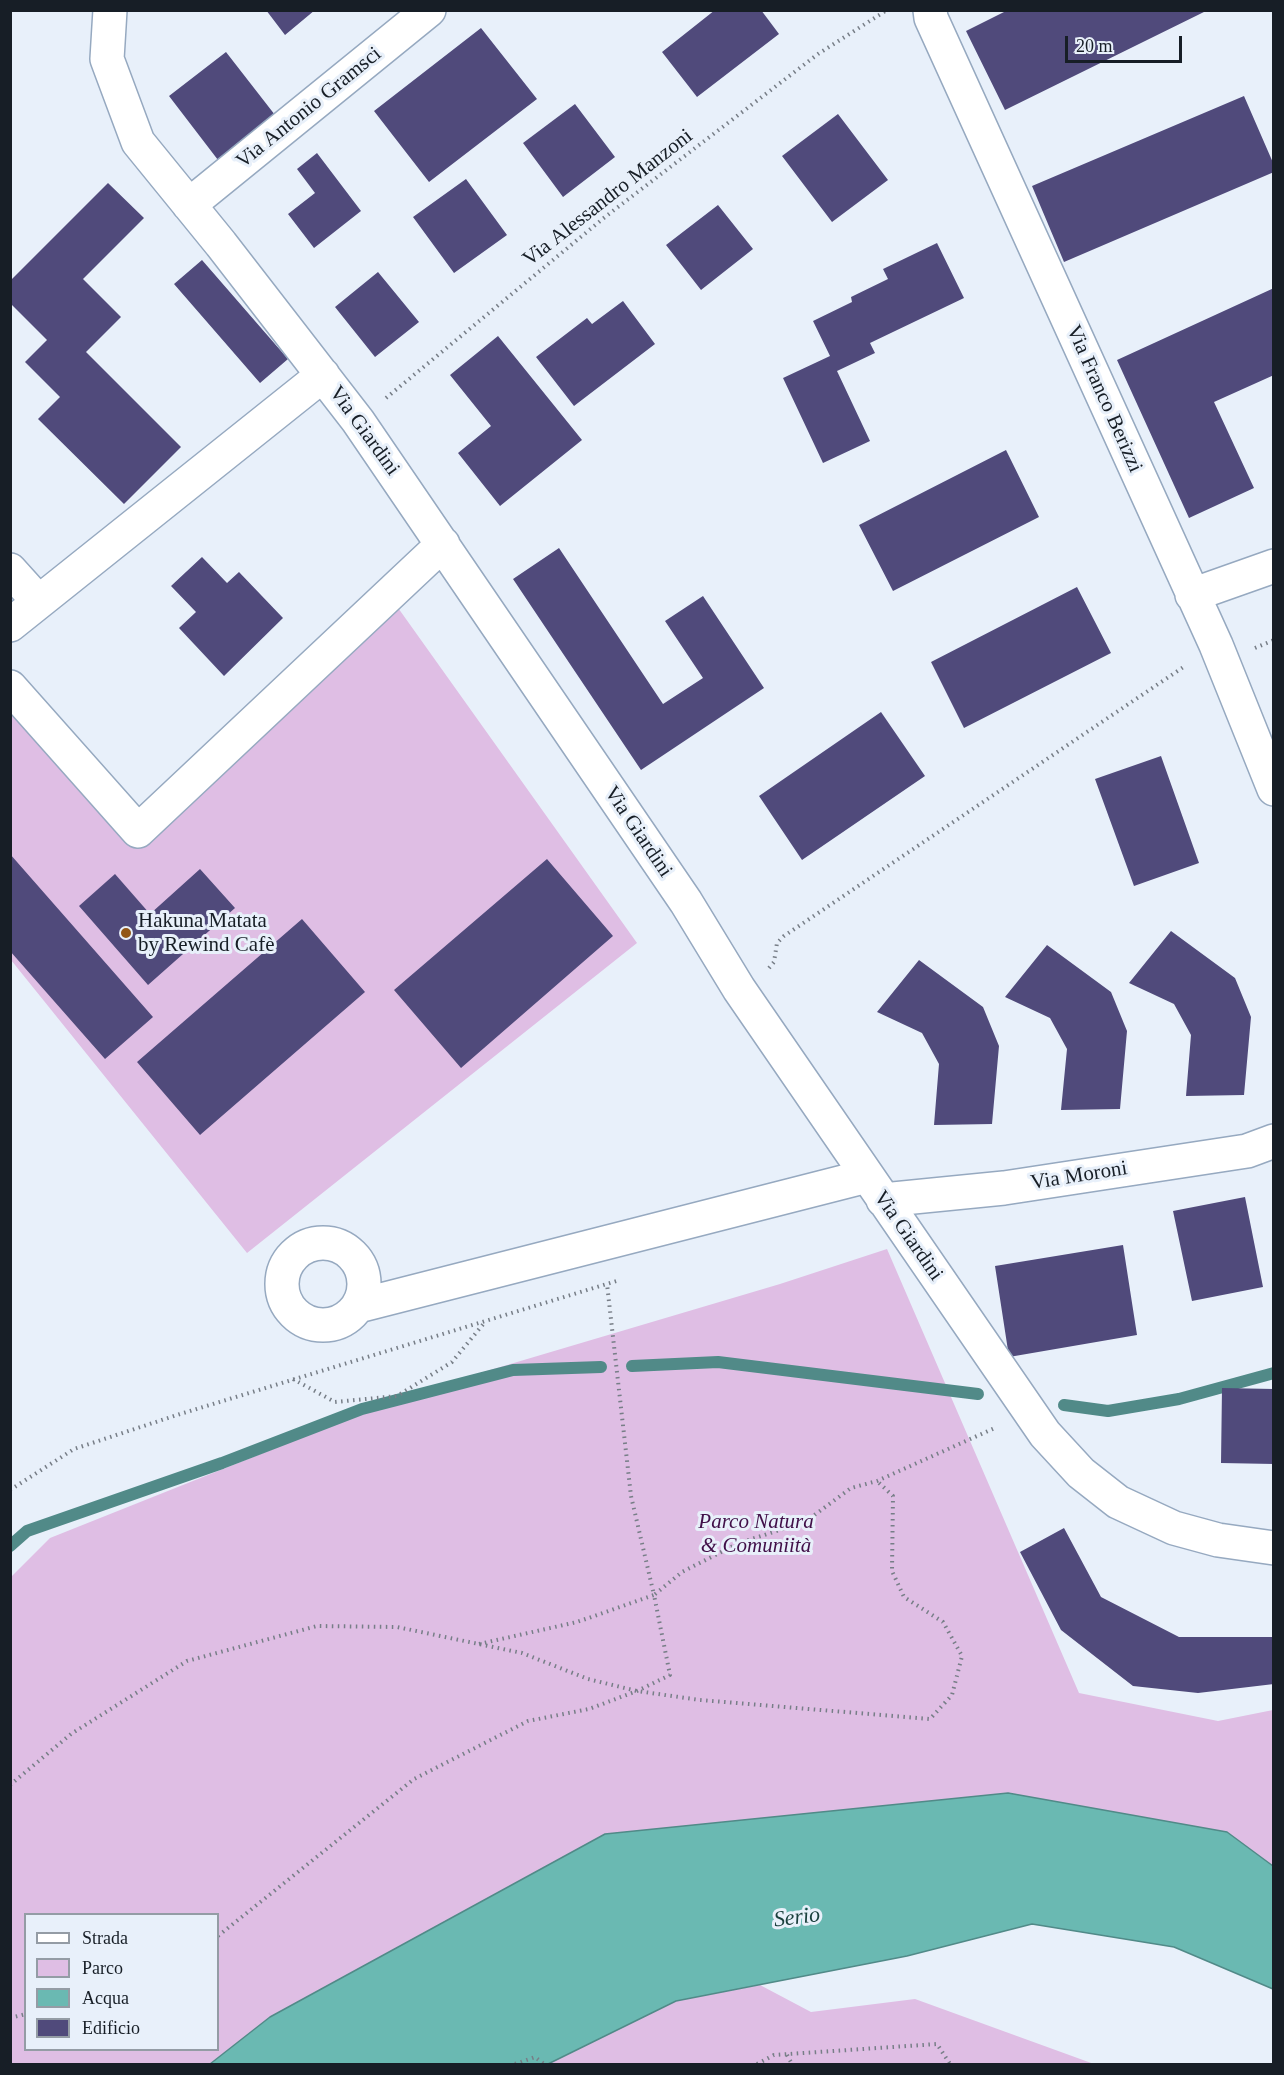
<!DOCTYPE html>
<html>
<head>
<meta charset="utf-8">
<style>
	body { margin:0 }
	#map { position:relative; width:1284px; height:2075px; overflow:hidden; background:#e8f0fa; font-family:"Times New Roman",serif }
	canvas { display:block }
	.frame { position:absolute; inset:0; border:12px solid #171e26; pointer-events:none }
	.legend { position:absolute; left:24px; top:1913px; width:195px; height:138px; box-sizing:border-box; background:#e8f0fa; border:2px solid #949ca5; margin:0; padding:8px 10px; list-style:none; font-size:18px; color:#171e26 }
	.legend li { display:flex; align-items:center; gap:12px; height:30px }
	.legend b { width:30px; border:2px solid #949ca5 }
	.scale { position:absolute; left:1065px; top:36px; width:117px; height:27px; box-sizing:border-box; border:3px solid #171e26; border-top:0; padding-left:8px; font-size:18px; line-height:21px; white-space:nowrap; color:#171e26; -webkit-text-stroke:4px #e8f0fa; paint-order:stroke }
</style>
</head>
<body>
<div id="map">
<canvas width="1284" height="2075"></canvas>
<div class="frame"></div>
<ul class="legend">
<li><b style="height:8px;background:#fff"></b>Strada</li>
<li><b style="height:16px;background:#dfbee4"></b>Parco</li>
<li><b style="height:16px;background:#6ab9b2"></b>Acqua</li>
<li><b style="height:16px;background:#504a7b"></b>Edificio</li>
</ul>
<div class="scale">20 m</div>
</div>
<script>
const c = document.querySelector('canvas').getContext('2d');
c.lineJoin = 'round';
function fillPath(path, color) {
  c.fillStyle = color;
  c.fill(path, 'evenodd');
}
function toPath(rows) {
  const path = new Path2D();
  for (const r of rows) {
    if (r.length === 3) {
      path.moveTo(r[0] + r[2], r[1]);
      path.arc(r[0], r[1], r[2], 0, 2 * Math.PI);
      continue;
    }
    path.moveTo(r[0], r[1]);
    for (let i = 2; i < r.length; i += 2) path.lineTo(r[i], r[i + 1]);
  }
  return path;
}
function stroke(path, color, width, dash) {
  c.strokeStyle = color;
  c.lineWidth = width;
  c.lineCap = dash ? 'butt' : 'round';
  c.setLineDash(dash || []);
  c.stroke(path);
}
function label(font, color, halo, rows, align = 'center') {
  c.font = font + ' "Times New Roman",serif';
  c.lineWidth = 6;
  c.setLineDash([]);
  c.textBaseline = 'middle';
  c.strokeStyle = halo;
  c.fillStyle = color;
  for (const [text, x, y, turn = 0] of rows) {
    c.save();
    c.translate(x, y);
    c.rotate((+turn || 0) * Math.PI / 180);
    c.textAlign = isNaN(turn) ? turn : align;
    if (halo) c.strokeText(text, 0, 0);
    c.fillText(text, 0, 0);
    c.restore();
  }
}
fillPath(toPath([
	[396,605,637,943,247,1253,11,960,11,675,132,819],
	[887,1249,1079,1693,1218,1721,1273,1710,1273,1866,1227,1832,605,1834,270,2017,210,2064,11,2064,11,1577,50,1538,416,1392,780,1284],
	[26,1914,218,1914,218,2050,26,2050],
	[760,1985,811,2012,915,1999,1094,2064,548,2064,676,2001]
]), '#dfbee4');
const water = toPath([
	[1008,1793,1227,1832,1273,1866,1273,1989,1174,1947,1032,1924,907,1956,676,2001,548,2064,210,2064,270,2017,605,1834,1008,1793]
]);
fillPath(water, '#6ab9b2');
stroke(water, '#518a88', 1.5);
stroke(toPath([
	[632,1366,718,1362,978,1394],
	[1064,1405,1108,1411,1179,1399,1274,1373],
	[10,1546,27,1531,222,1463,362,1409,513,1370,601,1367]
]), '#518a88', 12);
fillPath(toPath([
	[266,10,315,10,285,35],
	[715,10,761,10,779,34,697,97,662,52],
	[1008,10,1208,10,1005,110,966,31],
	[481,28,537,99,429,182,374,111],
	[226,52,275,115,218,160,169,96],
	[1244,96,1274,165,1274,172,1064,262,1032,186],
	[575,104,615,157,563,197,523,143],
	[838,114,888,180,832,222,782,156],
	[317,153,361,211,314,248,288,214,315,193,297,169],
	[466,179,507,235,454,273,413,217],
	[108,183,144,218,83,279,121,317,86,352,181,447,124,504,38,419,60,397,25,362,47,340,10,303,10,281],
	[718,205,753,249,701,290,666,245],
	[937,243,964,298,870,343,875,353,837,371,870,441,823,463,783,378,830,356,813,321,852,302,851,297,888,279,883,269],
	[202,260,288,359,260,383,174,284],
	[378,272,419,322,375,357,335,307],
	[1274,288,1274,375,1214,402,1254,488,1189,518,1117,360],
	[623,301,655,344,574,406,536,357,587,318,592,324],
	[498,336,582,440,500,506,458,453,491,426,450,375],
	[1006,450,1039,517,893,591,859,525],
	[559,548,663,704,703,678,665,621,703,596,764,688,641,770,513,579],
	[202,557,227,583,239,572,283,618,224,676,179,628,196,612,171,586],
	[1077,587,1111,653,964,728,931,662],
	[881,712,925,776,802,860,759,796],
	[1161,756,1199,863,1134,886,1095,779],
	[10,854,153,1017,105,1059,10,951],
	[547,859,613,936,461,1068,394,990],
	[200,869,235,908,148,985,79,906,115,874,150,914],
	[302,919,365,992,200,1135,137,1062],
	[1171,931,1235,978,1251,1017,1244,1095,1186,1096,1191,1035,1174,1004,1129,983],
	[1047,945,1111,992,1127,1031,1120,1109,1061,1110,1067,1049,1050,1018,1005,997],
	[919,960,983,1007,999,1046,992,1124,934,1125,939,1064,922,1033,877,1012],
	[1245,1197,1263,1287,1192,1301,1173,1211],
	[1123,1245,1137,1335,1009,1357,995,1266],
	[1222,1388,1274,1389,1274,1464,1221,1463],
	[1064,1528,1101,1597,1179,1637,1274,1637,1274,1684,1198,1693,1133,1686,1061,1630,1020,1552]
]), '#504a7b');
const minor = toPath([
	[110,10,107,59,138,142,221,244,358,421,686,902,739,989,1045,1434,1081,1473,1118,1502,1174,1528,1218,1540,1274,1548],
	[930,10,931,18,1216,645,1274,789],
	[189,205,429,10],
	[10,570,38,601],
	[1192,595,1274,566],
	[10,625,323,375],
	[10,687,138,831,443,544],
	[883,1200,1004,1188,1247,1151,1274,1141],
	[323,1284,41],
	[358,1306,867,1176]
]);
stroke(minor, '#96a9c0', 36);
stroke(toPath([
	[386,398,605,217,818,54,887,10],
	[1255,648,1274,640],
	[769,968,774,962,777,943,784,936,1185,666],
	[293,1379,335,1402,397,1396,452,1362,485,1322],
	[10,1490,74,1449,180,1414,620,1280],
	[479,1644,577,1622,654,1595,631,1496,607,1284],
	[10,1785,71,1734,187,1661,317,1626,397,1627,522,1653,588,1679,637,1691,700,1700,930,1719,952,1695,962,1656,943,1622,904,1597,892,1571,893,1496,877,1481],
	[218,1936,414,1779,528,1721,589,1709,637,1691,670,1675,654,1595,682,1572,739,1543,805,1522,851,1488,877,1481,997,1427],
	[10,2018,26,2014],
	[787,2055,792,2064],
	[515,2064,535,2057,544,2064],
	[757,2064,774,2055,937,2044,950,2064]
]), '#777e87', 4, [1.5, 4.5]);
stroke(minor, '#fff', 33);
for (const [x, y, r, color] of [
	[126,933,6,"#925616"]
]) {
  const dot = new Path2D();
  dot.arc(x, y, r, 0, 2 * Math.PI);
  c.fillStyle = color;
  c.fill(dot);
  stroke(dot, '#e8f0fa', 2);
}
label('21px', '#171e26', '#e8f0fa', [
	["Via Antonio Gramsci",309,108,-39],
	["Via Alessandro Manzoni",608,198,-38],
	["Via Franco Berizzi",1104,399,66],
	["Via Giardini",364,431,54],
	["Via Giardini",638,832,56],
	["Via Moroni",1079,1176,-9],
	["Via Giardini",908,1236,55]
]);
label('21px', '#171e26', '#e8f0fa', [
	["Hakuna Matata",138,921],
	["by Rewind Cafè",138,945]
], 'left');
label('italic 21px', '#411049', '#e8f0fa', [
	["Parco Natura",756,1522],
	["& Comuniità",756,1546]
]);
label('italic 22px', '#1a403d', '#e8f0fa', [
	["Serio",797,1918,-7]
]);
</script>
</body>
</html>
